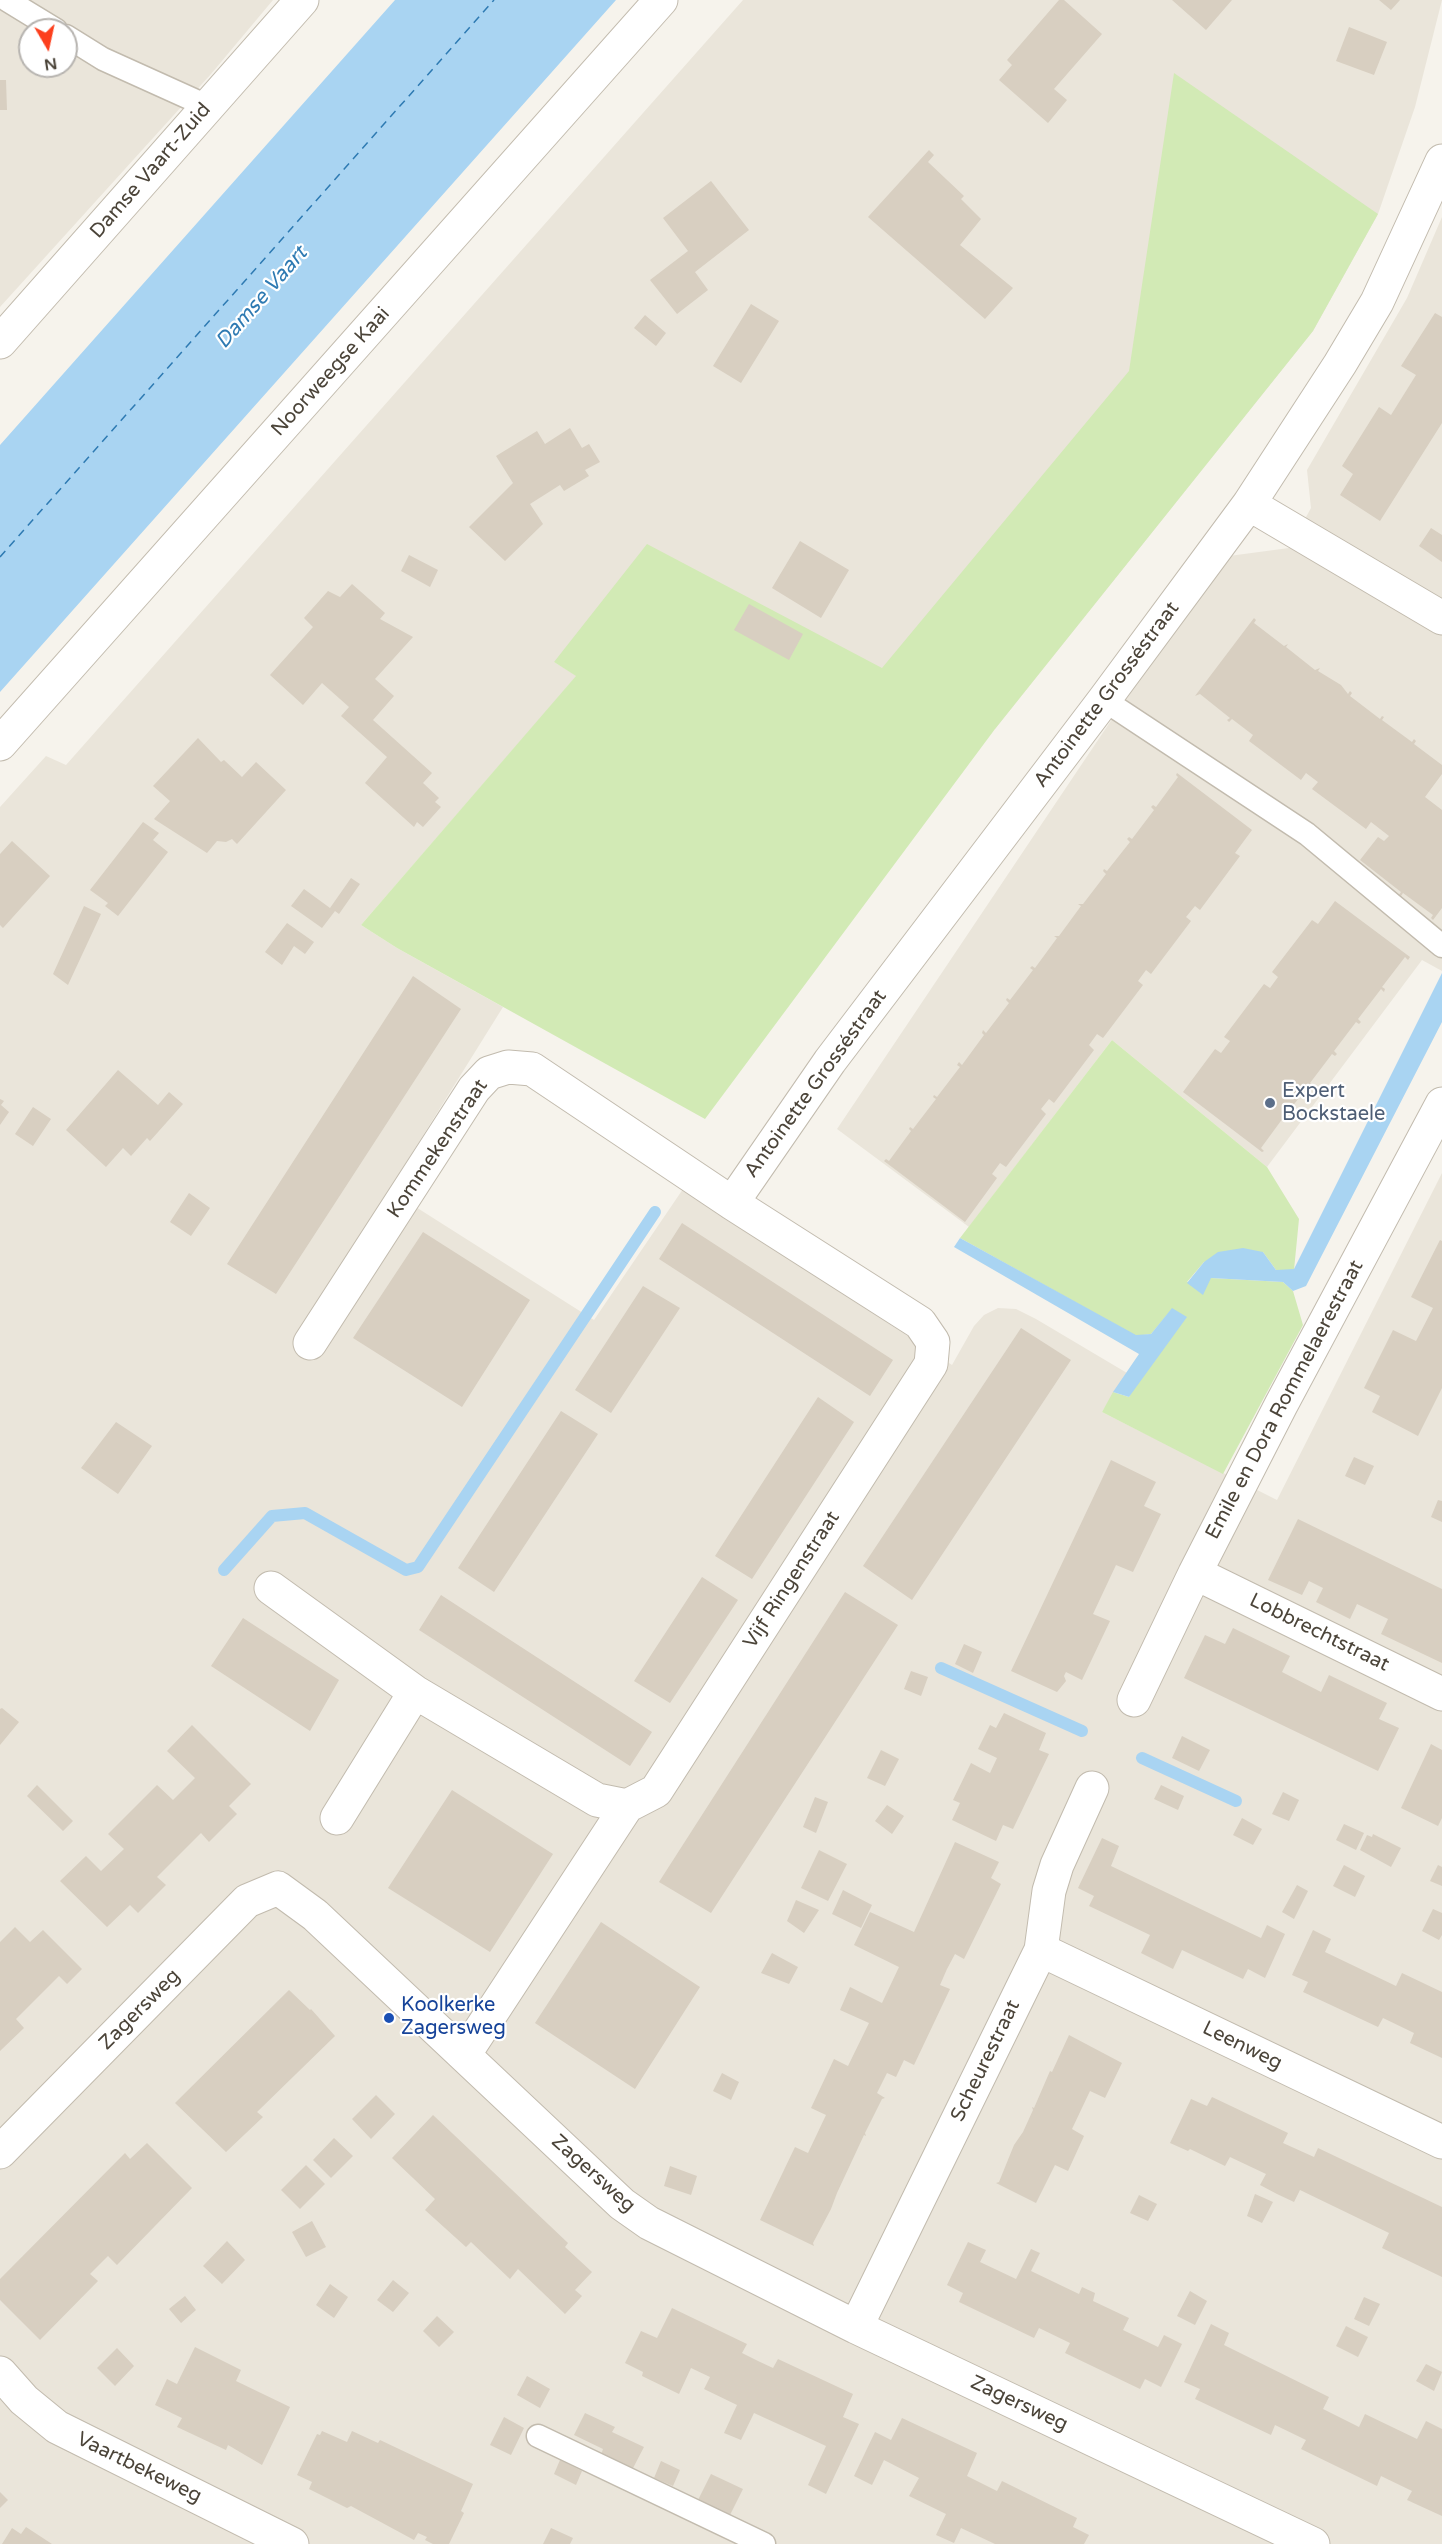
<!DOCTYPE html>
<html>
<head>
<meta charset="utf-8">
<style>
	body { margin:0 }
	#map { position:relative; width:1442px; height:2544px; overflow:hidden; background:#f6f3ec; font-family:"Varela Round",sans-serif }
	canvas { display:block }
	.north { position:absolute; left:18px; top:18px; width:60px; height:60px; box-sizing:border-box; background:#fff; border:2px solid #b7b4b0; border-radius:50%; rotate:171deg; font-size:16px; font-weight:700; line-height:24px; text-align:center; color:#4b4439 }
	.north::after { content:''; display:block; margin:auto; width:21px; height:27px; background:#fc3f1d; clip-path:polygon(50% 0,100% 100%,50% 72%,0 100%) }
</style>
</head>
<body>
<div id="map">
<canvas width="1442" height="2544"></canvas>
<div class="north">N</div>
</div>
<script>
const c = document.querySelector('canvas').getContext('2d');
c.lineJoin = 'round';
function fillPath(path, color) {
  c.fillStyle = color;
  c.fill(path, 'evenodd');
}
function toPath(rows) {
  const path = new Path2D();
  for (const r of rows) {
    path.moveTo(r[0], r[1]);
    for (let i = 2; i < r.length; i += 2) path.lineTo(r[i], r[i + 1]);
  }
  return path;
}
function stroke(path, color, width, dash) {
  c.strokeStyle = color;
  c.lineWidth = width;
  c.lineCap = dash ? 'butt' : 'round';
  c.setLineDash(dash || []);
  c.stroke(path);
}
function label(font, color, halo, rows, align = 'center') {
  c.font = font + ' "Varela Round",sans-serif';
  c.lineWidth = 4.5;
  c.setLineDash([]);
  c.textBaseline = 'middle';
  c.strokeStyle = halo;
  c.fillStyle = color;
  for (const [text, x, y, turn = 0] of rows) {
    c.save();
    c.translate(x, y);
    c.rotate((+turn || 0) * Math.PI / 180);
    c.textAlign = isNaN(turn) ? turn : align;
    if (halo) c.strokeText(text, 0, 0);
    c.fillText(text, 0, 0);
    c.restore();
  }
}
fillPath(toPath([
	[0,0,273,0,211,74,0,307],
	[30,30,66,30,66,66,30,66],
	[743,0,1442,0,1415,107,1378,214,1313,331,995,729,554,662,577,676,361,925,397,948,503,1007,389,1190,594,1320,683,1189,952,1365,974,1326,984,1315,998,1308,1016,1309,1036,1319,1127,1373,1102,1412,1277,1500,1442,1173,1442,2544,0,2544,0,807,46,756,66,765],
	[1442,217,1442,971,1422,960,1267,1167,1112,1040,969,1227,837,1129,1149,664,1229,556,1289,548,1311,508,1307,470,1407,298]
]), '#eae5da');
fillPath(toPath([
	[1174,73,1378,214,1313,331,995,729,705,1119,397,948,361,925,576,676,554,662,647,544,882,668,1129,371],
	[1112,1040,1267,1167,1299,1219,1294,1270,1276,1270,1263,1252,1204,1262,1187,1282,1211,1278,1283,1282,1293,1291,1303,1325,1223,1474,1102,1412,1113,1392,1129,1397,1172,1309,1151,1334,1136,1336,960,1238]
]), '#d2eab5');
fillPath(toPath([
	[395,0,616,0,0,692,0,445],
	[1442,973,1442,1022,1306,1286,1293,1291,1283,1282,1211,1278,1203,1295,1187,1283,1204,1262,1218,1252,1243,1248,1263,1252,1276,1270,1294,1269],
	[960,1238,1136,1335,1151,1334,1172,1308,1187,1317,1129,1397,1113,1392,1139,1354,954,1247]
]), '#a9d4f2');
stroke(toPath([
	[224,1570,272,1516,305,1513,406,1570,418,1567,655,1212],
	[941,1668,1082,1731],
	[1142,1758,1236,1801]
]), '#a9d4f2', 12);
stroke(toPath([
	[0,557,494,0]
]), '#2e7ab2', 1.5, [8, 6]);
fillPath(toPath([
	[1059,0,1064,0,1102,34,1054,89,1067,100,1048,123,999,80,1012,65,1007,60],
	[1172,0,1232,0,1206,30],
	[1379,0,1400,0,1391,10],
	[1349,27,1387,42,1374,75,1336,61],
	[0,80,6,80,7,110,0,110],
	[929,150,934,155,928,162,964,196,961,199,981,219,960,245,1013,288,985,319,868,217],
	[711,181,749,230,695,272,708,290,677,314,650,280,688,251,663,218],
	[751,304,779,321,741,383,713,366],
	[1435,313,1442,317,1442,423,1380,521,1340,495,1353,474,1342,466,1379,407,1391,415,1416,375,1401,366],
	[645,315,666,333,656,346,634,328],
	[570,428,582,448,589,444,600,462,585,470,589,476,564,491,560,485,530,504,543,524,505,561,469,527,513,483,496,456,537,431,545,444],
	[1431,528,1442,535,1442,562,1419,546],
	[800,541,849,570,821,618,772,588],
	[409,555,438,570,430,587,401,571],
	[352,584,385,613,380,619,413,637,375,679,394,696,373,720,432,773,423,783,439,798,435,802,441,807,423,827,417,822,414,827,365,783,387,757,341,716,349,707,322,683,303,705,270,675,313,627,304,618,328,591,340,597],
	[749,604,803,634,789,660,734,630],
	[1254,618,1256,620,1254,623,1284,646,1288,644,1286,647,1315,670,1320,668,1318,671,1341,685,1348,694,1350,691,1352,693,1350,696,1380,719,1382,716,1384,717,1382,720,1412,742,1414,739,1416,741,1414,744,1442,765,1442,774,1425,797,1442,810,1442,908,1433,920,1431,918,1433,915,1403,893,1401,896,1399,895,1401,892,1360,860,1378,837,1384,841,1389,836,1371,822,1366,829,1312,789,1318,782,1306,773,1301,780,1249,741,1253,735,1232,719,1229,722,1227,720,1230,718,1200,694,1195,696],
	[198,738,221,762,224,760,242,777,256,762,286,790,237,844,232,839,226,842,217,841,207,853,154,819,170,801,153,786],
	[1177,773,1252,830,1235,853,1240,856,1200,910,1195,906,1186,917,1191,921,1151,974,1146,970,1138,981,1143,985,1103,1038,1097,1034,1089,1045,1094,1050,1054,1103,1049,1099,1041,1109,1046,1114,1006,1167,1000,1163,992,1174,997,1178,965,1222,884,1161,886,1159,889,1161,911,1131,909,1129,910,1127,913,1129,936,1099,933,1097,934,1095,937,1097,960,1067,957,1065,959,1062,962,1065,984,1035,982,1033,983,1030,986,1033,1009,1003,1006,1000,1007,998,1010,1000,1033,970,1030,968,1032,966,1035,968,1057,938,1054,936,1059,936,1081,906,1078,904,1083,904,1106,874,1103,871,1104,869,1107,871,1130,842,1127,839,1129,837,1132,839,1154,810,1151,807,1153,805,1156,807,1178,777,1176,775],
	[143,822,159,833,153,840,168,852,118,916,105,906,108,903,90,890],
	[12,841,50,876,3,928,0,925,0,854],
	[351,878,360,884,339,914,335,911,322,928,291,906,304,889,330,908],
	[1335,901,1410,957,1408,960,1405,957,1382,987,1385,989,1384,992,1381,989,1358,1019,1361,1022,1359,1024,1356,1022,1334,1051,1337,1054,1335,1056,1332,1054,1310,1083,1313,1086,1311,1088,1308,1086,1285,1116,1288,1118,1283,1118,1261,1148,1264,1151,1262,1152,1183,1092,1215,1049,1221,1053,1230,1041,1224,1037,1264,984,1270,988,1278,977,1272,972,1312,920,1318,924],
	[84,906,101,914,68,985,53,974],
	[287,923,314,942,305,954,294,946,282,965,265,952],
	[413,976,461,1009,276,1294,227,1264],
	[118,1070,158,1105,169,1092,183,1104,150,1141,147,1138,131,1156,123,1148,106,1167,66,1130],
	[0,1099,4,1101,1,1105,9,1112,0,1125],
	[33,1107,51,1119,33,1146,15,1134],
	[189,1193,210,1208,191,1236,170,1222],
	[682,1223,893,1360,870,1396,659,1259],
	[423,1232,530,1300,462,1407,353,1338],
	[1440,1240,1442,1241,1442,1388,1418,1436,1372,1412,1380,1396,1364,1388,1393,1330,1416,1341,1433,1308,1411,1297],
	[643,1286,680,1308,611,1413,575,1390],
	[1021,1328,1071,1360,912,1600,863,1566],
	[818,1397,854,1422,752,1579,715,1556],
	[561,1411,598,1434,494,1592,458,1568],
	[116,1422,152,1446,118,1494,81,1468],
	[1354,1457,1374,1466,1365,1485,1345,1476],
	[1111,1460,1156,1482,1144,1506,1161,1514,1133,1572,1116,1565,1093,1614,1110,1621,1082,1680,1066,1672,1064,1676,1066,1681,1057,1692,1011,1671],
	[1438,1500,1442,1501,1442,1522,1431,1517],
	[1298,1519,1442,1589,1442,1663,1381,1634,1388,1619,1357,1604,1350,1619,1316,1602,1323,1588,1309,1581,1302,1595,1268,1580],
	[702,1577,738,1600,670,1703,634,1681],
	[845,1592,898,1625,711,1913,659,1882],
	[441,1595,652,1732,630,1766,419,1630],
	[243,1618,339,1680,310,1731,211,1666],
	[1233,1628,1290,1656,1282,1672,1321,1692,1329,1675,1387,1703,1379,1719,1399,1728,1378,1771,1184,1678,1205,1635,1225,1644],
	[964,1644,982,1652,973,1673,955,1664],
	[911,1671,928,1677,921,1696,904,1689],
	[2,1708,19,1722,0,1745,0,1709],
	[1004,1713,1046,1733,1039,1750,1049,1754,1013,1829,1003,1825,996,1841,952,1820,960,1803,953,1800,971,1763,990,1773,997,1758,978,1749,990,1725,996,1728],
	[192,1725,251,1784,229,1806,237,1814,209,1842,201,1833,157,1877,166,1885,138,1913,130,1905,107,1927,60,1881,86,1856,101,1871,124,1849,108,1834,157,1785,173,1800,195,1778,167,1751],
	[1182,1736,1210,1750,1199,1771,1172,1758],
	[1431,1744,1442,1750,1442,1818,1438,1826,1401,1808],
	[881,1750,899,1759,885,1786,867,1778],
	[37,1785,73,1821,63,1831,27,1796],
	[1161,1785,1184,1796,1178,1810,1154,1799],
	[452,1790,553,1854,490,1952,388,1888],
	[1283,1792,1299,1800,1289,1821,1272,1814],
	[815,1797,828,1802,816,1833,803,1827],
	[887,1805,904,1816,892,1834,875,1821],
	[1242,1818,1262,1829,1253,1845,1233,1835],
	[1344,1824,1364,1833,1356,1850,1336,1840],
	[1373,1834,1401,1848,1391,1867,1360,1850,1367,1835,1372,1837],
	[1102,1838,1119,1846,1111,1866,1261,1938,1267,1925,1285,1934,1265,1978,1248,1969,1243,1979,1182,1950,1173,1969,1141,1953,1150,1935,1089,1906,1094,1896,1078,1888],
	[955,1842,999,1862,991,1878,1001,1884,964,1959,955,1954,947,1969,940,1985,950,1989,914,2065,904,2060,896,2077,887,2073,877,2093,885,2098,882,2099,865,2133,866,2136,864,2135,837,2193,831,2209,813,2243,814,2246,760,2220,795,2147,808,2153,826,2115,811,2108,834,2059,848,2066,869,2023,840,2010,850,1987,882,2003,899,1967,854,1945,870,1912,914,1932],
	[819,1850,847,1864,828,1901,801,1888],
	[1344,1865,1365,1876,1355,1897,1333,1886],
	[1438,1865,1442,1867,1442,1886,1430,1881],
	[1297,1885,1308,1891,1294,1919,1282,1912],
	[843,1890,872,1905,861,1928,832,1914],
	[796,1900,819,1910,804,1933,787,1921],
	[1433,1909,1442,1913,1442,1935,1439,1940,1422,1931],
	[601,1922,700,1987,635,2089,535,2023],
	[15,1927,30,1942,43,1930,82,1969,67,1984,59,1976,16,2019,24,2028,0,2051,0,1942],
	[1313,1930,1331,1939,1325,1952,1396,1986,1402,1973,1442,1992,1442,2058,1410,2043,1414,2033,1383,2018,1378,2027,1303,1992,1308,1982,1292,1975],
	[772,1953,798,1967,789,1984,761,1973],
	[289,1990,310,2010,311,2009,335,2036,257,2112,263,2117,226,2152,175,2103],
	[1069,2035,1122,2063,1105,2098,1090,2091,1072,2129,1084,2136,1068,2171,1055,2165,1036,2203,996,2183,999,2182,1014,2145,1023,2132,1033,2110,1032,2107,1034,2108,1050,2071,1052,2072],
	[722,2073,739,2082,731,2100,713,2091],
	[376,2095,395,2114,371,2139,352,2119],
	[1212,2097,1288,2133,1283,2143,1314,2157,1318,2148,1442,2207,1442,2277,1382,2248,1389,2233,1300,2190,1294,2202,1277,2194,1260,2185,1266,2174,1230,2157,1225,2166,1190,2149,1188,2151,1170,2143,1191,2099,1207,2106],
	[433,2115,568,2243,565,2247,592,2272,575,2290,582,2296,565,2314,518,2269,510,2279,471,2242,466,2247,425,2210,435,2199,392,2158],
	[334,2138,353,2156,331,2178,313,2160],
	[147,2143,192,2188,117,2265,108,2256,90,2274,98,2281,40,2340,0,2300,0,2279,125,2153,130,2159],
	[306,2165,325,2184,300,2209,281,2190],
	[670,2166,697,2176,691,2195,664,2186],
	[1255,2194,1273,2202,1262,2223,1247,2216],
	[1139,2195,1157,2204,1148,2221,1130,2213],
	[312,2221,326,2247,306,2257,292,2232],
	[227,2241,245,2260,222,2284,203,2266],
	[968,2242,986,2250,980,2262,1016,2279,1031,2249,1040,2253,1031,2271,1079,2294,1082,2287,1095,2293,1093,2301,1129,2318,1123,2330,1158,2347,1164,2335,1182,2344,1161,2387,1145,2379,1140,2389,1065,2353,1070,2343,1039,2328,1034,2338,959,2302,963,2293,947,2285],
	[393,2280,409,2293,393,2312,377,2300],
	[330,2284,348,2297,334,2318,316,2305],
	[1190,2291,1207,2301,1195,2325,1177,2316],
	[185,2296,196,2310,181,2323,169,2309],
	[1364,2297,1380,2304,1369,2326,1354,2319],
	[672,2308,747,2344,742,2353,758,2361,773,2368,778,2359,853,2394,843,2417,859,2424,826,2494,808,2485,826,2446,754,2413,741,2440,724,2433,737,2405,704,2389,710,2377,691,2368,679,2394,642,2376,643,2372,625,2363,641,2331,657,2338],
	[437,2316,454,2332,439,2347,423,2331],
	[1211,2324,1229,2333,1224,2345,1329,2397,1323,2409,1359,2427,1365,2414,1417,2439,1426,2421,1442,2429,1442,2516,1407,2500,1412,2491,1381,2476,1377,2486,1301,2449,1306,2440,1275,2425,1271,2435,1195,2399,1200,2389,1184,2382],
	[1346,2326,1368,2337,1358,2357,1336,2346],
	[195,2347,241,2370,236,2381,290,2407,262,2465,228,2445,226,2450,177,2427,182,2418,155,2405,167,2379,177,2384],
	[117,2348,134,2366,115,2386,97,2368],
	[1426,2364,1442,2372,1434,2391,1416,2381],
	[527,2376,550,2389,540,2408,517,2395],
	[585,2413,615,2427,612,2432,644,2447,632,2470,601,2455,603,2449,574,2435],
	[504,2417,524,2428,511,2455,490,2445],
	[902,2418,977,2453,967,2476,997,2491,1002,2481,1077,2518,1073,2527,1089,2535,1084,2544,995,2544,961,2528,954,2543,936,2535,946,2514,909,2496,919,2478,884,2460,872,2485,854,2476,875,2432,891,2440],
	[322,2431,347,2442,352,2431,378,2443,380,2440,473,2484,461,2511,464,2513,449,2544,433,2544,425,2540,427,2537,418,2533,414,2540,351,2506,347,2508,309,2489,312,2482,297,2475,317,2434,320,2435],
	[560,2460,582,2471,576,2485,554,2474],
	[661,2461,680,2470,673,2486,654,2478],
	[711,2474,743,2489,730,2515,698,2500],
	[0,2492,8,2500,0,2508],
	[26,2527,52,2544,2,2544,12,2528,21,2534],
	[551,2528,573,2538,570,2544,543,2544]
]), '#d8cfc1');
const service = toPath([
	[7,0,56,30],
	[66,36,103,59,207,106],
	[1104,700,1307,834,1442,946],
	[538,2436,764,2544]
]);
const minor = toPath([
	[1249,504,1442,618],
	[0,744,661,0],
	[732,1203,830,1061,1104,700,1249,504,1340,364,1377,302,1442,161],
	[1195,1573,1442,1694],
	[271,1588,415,1692,597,1800,627,1806,656,1791,931,1364,933,1342,920,1323,732,1203,532,1069,508,1067,489,1073,474,1089,310,1343],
	[1134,1700,1195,1573,1281,1405,1442,1104],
	[337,1818,415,1692],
	[1041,1950,1442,2142],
	[464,2055,627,1806],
	[0,2152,247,1901,278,1888,315,1915,622,2204,649,2223,856,2327,1313,2544],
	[856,2327,1041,1950,1049,1891,1057,1865,1092,1788],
	[0,2373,24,2400,57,2427,292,2544]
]);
const tertiary = toPath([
	[0,342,302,0]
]);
stroke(service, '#c2bbae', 25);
stroke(minor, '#c2bbae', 35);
stroke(tertiary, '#c2bbae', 35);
stroke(service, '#fff', 22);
stroke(minor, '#fff', 33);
stroke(tertiary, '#fff', 33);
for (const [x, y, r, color] of [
	[1270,1103,6,"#5c6f8a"],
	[389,2018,6,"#1a4fb4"]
]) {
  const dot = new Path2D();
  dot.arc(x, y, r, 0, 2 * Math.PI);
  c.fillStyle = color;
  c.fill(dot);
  stroke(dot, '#fff', 2);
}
label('20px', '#4b4439', '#fff', [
	["Damse Vaart-Zuid",151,171,-49],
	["Noorweegse Kaai",331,372,-48],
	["Antoinette Grosséstraat",1107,695,-53],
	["Antoinette Grosséstraat",816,1084,-54],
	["Kommekenstraat",438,1149,-56],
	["Emile en Dora Rommelaerestraat",1285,1400,-62],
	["Vijf Ringenstraat",792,1580,-57],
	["Lobbrechtstraat",1319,1633,26],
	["Zagersweg",140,2010,-45],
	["Leenweg",1242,2046,26],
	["Scheurestraat",986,2061,-64],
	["Zagersweg",593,2174,42],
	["Zagersweg",1019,2404,25],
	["Vaartbekeweg",139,2468,26]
]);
label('20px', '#4e5e75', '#fff', [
	["Expert",1282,1092],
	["Bockstaele",1282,1115]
], 'left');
label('20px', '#164399', '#fff', [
	["Koolkerke",401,2006],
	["Zagersweg",401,2029]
], 'left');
label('italic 21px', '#2e7ab2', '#fff', [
	["Damse Vaart",262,298,-49]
]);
</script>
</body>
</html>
